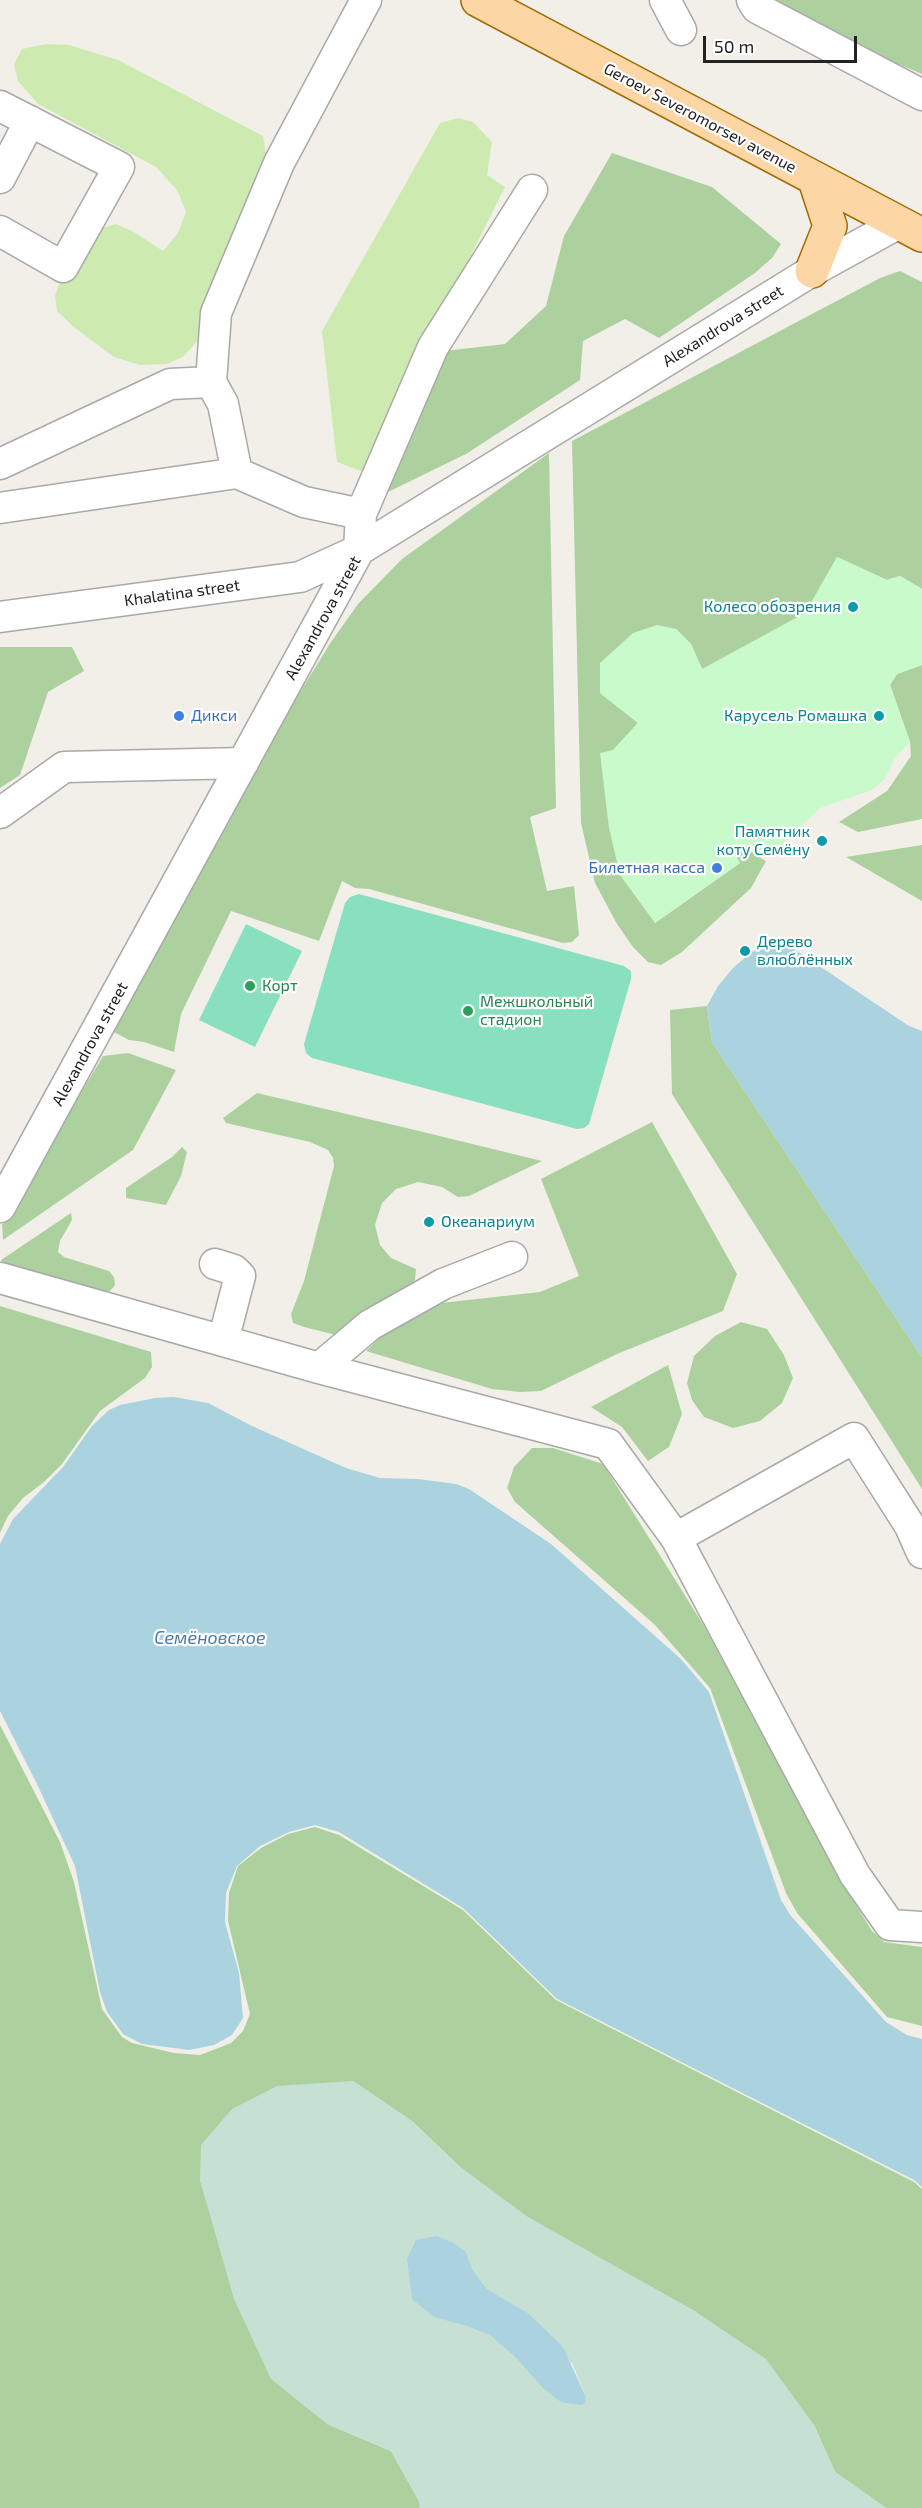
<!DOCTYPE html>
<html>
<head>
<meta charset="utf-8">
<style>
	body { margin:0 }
	#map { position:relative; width:922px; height:2508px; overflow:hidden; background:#f2efe9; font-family:"Exo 2",sans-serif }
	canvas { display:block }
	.scale { position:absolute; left:703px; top:36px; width:154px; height:27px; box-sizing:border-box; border:3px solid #222; border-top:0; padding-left:8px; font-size:18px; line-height:21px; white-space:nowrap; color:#222; -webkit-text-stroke:4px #fff; paint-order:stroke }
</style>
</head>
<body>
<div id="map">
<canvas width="922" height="2508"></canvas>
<div class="scale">50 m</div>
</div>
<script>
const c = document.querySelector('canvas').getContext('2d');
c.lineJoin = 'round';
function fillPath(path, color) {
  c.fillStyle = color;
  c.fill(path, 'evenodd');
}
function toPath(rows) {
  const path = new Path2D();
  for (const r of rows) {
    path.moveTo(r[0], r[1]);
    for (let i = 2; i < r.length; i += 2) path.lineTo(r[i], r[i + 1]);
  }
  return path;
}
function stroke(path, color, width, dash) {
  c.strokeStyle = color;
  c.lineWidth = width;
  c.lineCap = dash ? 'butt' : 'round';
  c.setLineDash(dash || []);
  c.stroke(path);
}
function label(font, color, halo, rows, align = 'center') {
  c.font = font + ' "Exo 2",sans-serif';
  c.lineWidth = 4.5;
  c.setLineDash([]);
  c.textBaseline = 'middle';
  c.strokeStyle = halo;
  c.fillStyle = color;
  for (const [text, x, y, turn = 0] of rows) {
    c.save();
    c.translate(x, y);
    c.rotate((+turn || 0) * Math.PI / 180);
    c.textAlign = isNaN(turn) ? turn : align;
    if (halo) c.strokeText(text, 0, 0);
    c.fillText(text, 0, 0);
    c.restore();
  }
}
fillPath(toPath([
	[46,44,69,45,118,60,263,136,266,154,222,262,200,338,184,356,167,364,140,365,114,357,75,328,57,311,55,296,64,270,99,229,116,224,134,232,163,251,178,233,186,212,177,190,156,167,38,104,18,81,14,64,22,49],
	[458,118,473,122,492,142,487,175,505,187,363,472,337,462,322,331,440,123]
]), '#cdebb0');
fillPath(toPath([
	[776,0,922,0,922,74,882,57],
	[612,153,712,187,781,244,772,258,755,273,659,338,625,319,583,341,580,380,466,454,386,493,387,473,445,351,505,344,546,306,564,236],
	[900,271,922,282,922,589,900,576,887,580,837,557,885,778,871,790,838,801,702,669,691,644,676,629,600,693,638,723,613,750,655,923,740,863,736,856,746,849,766,861,751,888,682,952,661,965,648,962,633,947,617,924,595,883,581,823,572,441,880,278],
	[549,453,556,808,530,817,547,891,574,886,579,935,572,942,563,943,369,889,355,888,342,881,319,941,231,911,181,1014,174,1052,144,1042,129,1040,110,1030,284,718,331,642,358,604,402,559],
	[0,647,72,647,84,671,48,692,20,775,0,788],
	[922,665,922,819,858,832,839,822,887,791,911,756,910,742,890,685,897,674],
	[922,845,922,901,846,857],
	[707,1006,712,1042,922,1357,922,1489,672,1094,670,1010],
	[128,1053,176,1070,133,1150,3,1240,2,1225,103,1056],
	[257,1093,415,1130,542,1161,469,1196,458,1197,442,1187,418,1182,396,1189,382,1203,375,1225,380,1245,391,1258,416,1269,415,1280,403,1294,336,1335,304,1327,293,1323,291,1314,304,1281,334,1166,333,1158,328,1150,310,1142,226,1123,223,1118],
	[652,1122,737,1274,723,1311,617,1354,541,1391,520,1392,492,1389,366,1351,389,1329,441,1303,540,1292,579,1276,541,1179],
	[182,1147,187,1152,181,1176,166,1205,126,1198,126,1188,172,1157],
	[71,1213,72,1220,60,1241,58,1252,64,1257,109,1271,114,1277,115,1285,110,1291,99,1293,4,1265,1,1260],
	[0,1306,151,1352,152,1367,145,1378,100,1411,62,1464,44,1482,23,1498,8,1516,0,1533],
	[741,1322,767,1329,784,1355,793,1378,782,1403,760,1421,733,1428,704,1417,692,1400,687,1383,694,1356,715,1336],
	[668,1365,682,1414,669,1447,648,1461,622,1427,591,1407],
	[532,1448,553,1448,603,1464,704,1626,839,1877,872,1931,884,1942,922,1947,922,2026,887,2017,797,1913,786,1893,710,1688,655,1625,515,1502,507,1488,514,1467],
	[0,1725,60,1842,74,1882,102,2009,122,2037,132,2043,174,2053,200,2055,231,2043,243,2031,250,2014,228,1921,229,1893,238,1866,261,1848,288,1834,315,1827,339,1835,463,1910,556,2000,914,2182,922,2189,922,2508,886,2508,835,2472,814,2425,696,2312,528,2218,460,2167,413,2122,353,2081,200,2180,210,2213,327,2424,391,2451,419,2501,420,2508,0,2508]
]), '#add19e');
fillPath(toPath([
	[353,2081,413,2122,460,2167,528,2217,696,2312,766,2359,814,2425,835,2472,886,2508,420,2508,419,2501,391,2451,327,2424,271,2379,234,2299,200,2180,201,2145,232,2109,277,2086],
	[466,2252,472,2269,487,2289,528,2313,573,2365,586,2397,518,2360,491,2336,467,2326]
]), '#c6e0d4');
fillPath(toPath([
	[837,557,886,580,900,576,922,589,922,665,897,674,890,685,910,742,895,758,885,778,871,790,820,808,775,851,746,849,736,856,740,863,655,923,620,875,609,828,600,753,613,750,638,723,600,693,600,663,633,633,657,625,676,629,691,644,702,669,805,613]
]), '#c8facc');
fillPath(toPath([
	[359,894,624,966,631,971,631,979,589,1124,584,1128,577,1129,312,1058,306,1053,304,1044,345,903,350,897],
	[246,924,302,951,255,1047,199,1020]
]), '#88e0be');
fillPath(toPath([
	[776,937,909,1026,922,1031,922,1357,712,1042,707,1006,718,986,733,968,749,954],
	[174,1397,208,1403,252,1426,346,1468,380,1478,418,1479,456,1484,469,1489,551,1544,681,1659,709,1692,781,1900,791,1916,886,2022,907,2035,922,2039,922,2187,914,2180,557,1999,463,1908,339,1832,315,1825,289,1832,260,1846,237,1866,226,1893,225,1922,239,1973,243,2018,232,2035,214,2045,189,2050,142,2044,123,2034,107,2012,100,1992,75,1866,37,1784,0,1711,0,1544,13,1519,63,1467,92,1426,109,1410,120,1405,155,1398],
	[436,2236,452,2242,466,2252,472,2269,487,2289,528,2313,563,2347,586,2397,585,2403,581,2405,561,2402,544,2389,518,2360,491,2336,467,2326,434,2317,412,2299,407,2259,416,2240]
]), '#aad3df');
const minor = toPath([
	[665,0,681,30],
	[752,0,757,8,922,95],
	[0,106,119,167,63,267,0,231],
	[0,178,30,121],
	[0,464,170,384,211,382],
	[237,473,223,404,211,382,216,313,279,163,366,0],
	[0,508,237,473,304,502,361,514,359,550,0,1207],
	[361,514,433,347,532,190],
	[0,617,300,577,359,550,812,271,899,223],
	[0,813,64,767,243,763],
	[215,1264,234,1270,240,1276,223,1341],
	[0,1278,319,1368,608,1444,676,1538,855,1875,890,1925,922,1927],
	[319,1368,370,1325,443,1284,512,1257],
	[676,1538,854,1438,910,1526,922,1553]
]);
const major = toPath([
	[478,0,922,235],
	[812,271,830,226,815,180]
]);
stroke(minor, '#a9a9a9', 33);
stroke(major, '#a06b00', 36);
stroke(minor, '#fff', 30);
stroke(major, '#fcd6a4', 33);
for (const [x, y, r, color] of [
	[853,607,6,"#0f9aa8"],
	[179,716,6,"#3f7fe0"],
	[879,716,6,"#0f9aa8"],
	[822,841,6,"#0f9aa8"],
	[717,868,6,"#3f7fe0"],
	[745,951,6,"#0f9aa8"],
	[250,986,6,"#2e9e5b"],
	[468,1011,6,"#2e9e5b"],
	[429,1222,6,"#0f9aa8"]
]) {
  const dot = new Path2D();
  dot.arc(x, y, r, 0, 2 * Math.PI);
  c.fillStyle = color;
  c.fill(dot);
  stroke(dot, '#fff', 2);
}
label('16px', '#222', '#fff', [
	["Geroev Severomorsev avenue",700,118,28],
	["Alexandrova street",723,326,-32],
	["Khalatina street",182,593,-8],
	["Alexandrova street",323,618,-61],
	["Alexandrova street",90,1044,-61]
]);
label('16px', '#0d838f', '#fff', [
	["Колесо обозрения",841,607],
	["Карусель Ромашка",867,716],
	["Памятник",810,832],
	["коту Семёну",810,850],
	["Дерево",757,942,"left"],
	["влюблённых",757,960,"left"],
	["Океанариум",441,1222,"left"]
], 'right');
label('16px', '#366cbe', '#fff', [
	["Дикси",191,716],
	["Билетная касса",705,868,"right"]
], 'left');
label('16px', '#27864d', '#fff', [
	["Корт",262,986],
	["Межшкольный",480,1002],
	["стадион",480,1020]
], 'left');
label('italic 18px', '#4a7aab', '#fff', [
	["Семёновское",210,1638]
]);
</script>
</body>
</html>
